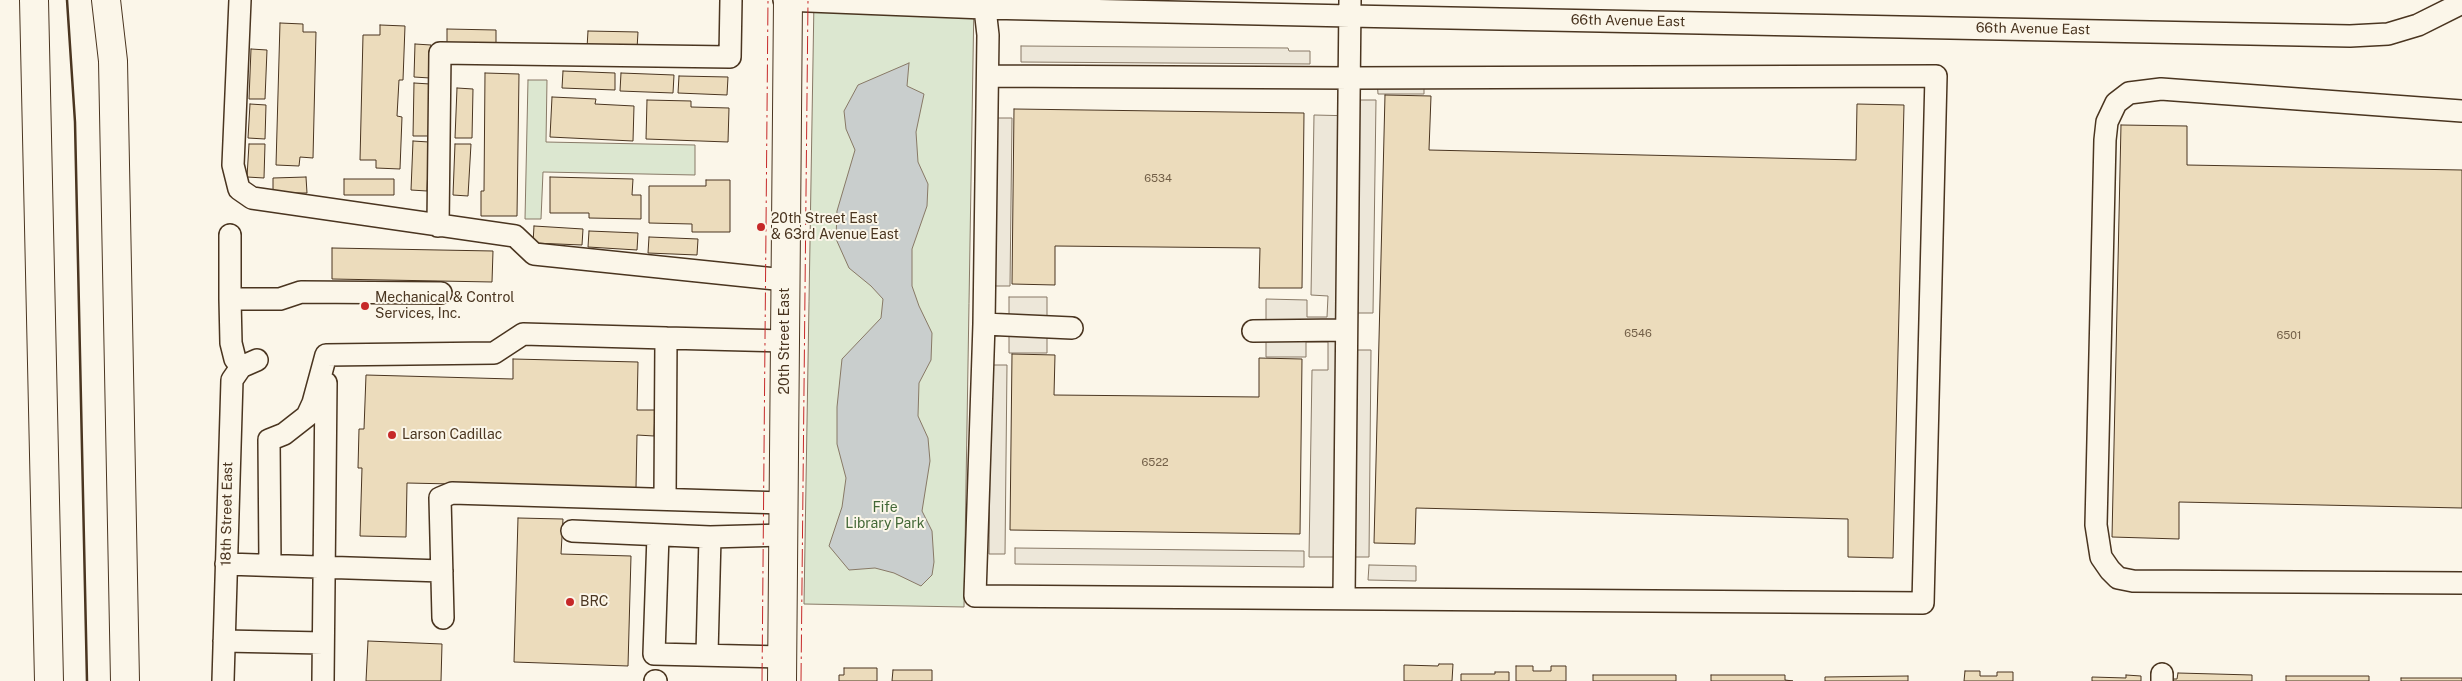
<!DOCTYPE html>
<html>
<head>
<meta charset="utf-8">
<style>
	body { margin:0 }
	canvas { display:block; background:#fbf6e9 }
</style>
</head>
<body>
<canvas width="2462" height="681"></canvas>
<script>
const c = document.querySelector('canvas').getContext('2d');
c.lineJoin = 'round';
function fillPath(path, color) {
  c.fillStyle = color;
  c.fill(path, 'evenodd');
}
function toPath(rows) {
  const path = new Path2D();
  for (const r of rows) {
    path.moveTo(r[0], r[1]);
    for (let i = 2; i < r.length; i += 2) path.lineTo(r[i], r[i + 1]);
  }
  return path;
}
function stroke(path, color, width, dash) {
  c.strokeStyle = color;
  c.lineWidth = width;
  c.lineCap = dash ? 'butt' : 'round';
  c.setLineDash(dash || []);
  c.stroke(path);
}
function label(font, color, halo, rows, align = 'center') {
  c.font = font + ' "Public Sans",sans-serif';
  c.lineWidth = 4;
  c.setLineDash([]);
  c.textBaseline = 'middle';
  c.strokeStyle = halo;
  c.fillStyle = color;
  for (const [text, x, y, turn = 0] of rows) {
    c.save();
    c.translate(x, y);
    c.rotate((+turn || 0) * Math.PI / 180);
    c.textAlign = isNaN(turn) ? turn : align;
    if (halo) c.strokeText(text, 0, 0);
    c.fillText(text, 0, 0);
    c.restore();
  }
}
const green = toPath([
	[814,0,974,0,964,607,804,604,814,0],
	[528,80,547,80,546,142,695,145,695,175,543,172,541,219,525,219,528,80]
]);
fillPath(green, '#dce7d0');
stroke(green, '#887966', 1);
const parking = toPath([
	[1021,46,1288,48,1289,51,1310,51,1310,64,1021,62,1021,46],
	[1377,79,1424,79,1424,94,1378,94,1377,79],
	[1356,100,1376,100,1373,313,1354,313,1354,350,1371,350,1369,557,1309,557,1312,370,1328,370,1328,342,1306,342,1306,357,1266,357,1266,299,1307,300,1307,317,1327,317,1328,296,1311,295,1314,115,1356,116,1356,100],
	[993,118,1012,118,1010,286,991,286,993,118],
	[1009,297,1047,297,1047,353,1009,353,1009,297],
	[991,365,1007,365,1005,554,989,554,991,365],
	[1015,548,1304,551,1304,567,1015,564,1015,548],
	[1369,565,1416,566,1416,581,1368,580,1369,565]
]);
fillPath(parking, '#ede7d9');
stroke(parking, '#887966', 1);
const water = toPath([
	[909,63,907,86,924,94,916,132,918,162,928,184,927,206,912,249,912,286,919,306,932,333,931,360,919,383,918,416,928,438,930,461,922,511,932,531,934,562,932,575,921,586,894,573,875,568,849,570,829,546,842,507,846,478,837,444,837,407,842,359,881,318,883,299,871,286,849,268,836,239,837,211,855,150,846,129,844,111,858,85,909,63]
]);
fillPath(water, '#c9cecd');
stroke(water, '#887966', 1);
const building = toPath([
	[280,23,303,24,303,32,316,32,313,158,300,157,299,166,276,165,280,23],
	[380,25,405,26,403,80,399,80,397,116,402,117,400,169,376,168,376,160,360,160,363,35,380,35,380,25],
	[447,29,496,30,496,46,447,45,447,29],
	[588,31,638,32,637,49,587,48,588,31],
	[415,44,431,45,430,78,414,77,415,44],
	[251,49,267,50,265,99,249,99,251,49],
	[563,71,615,73,615,90,562,88,563,71],
	[485,73,519,74,517,216,481,216,481,191,484,191,485,73],
	[621,73,674,75,673,93,620,91,621,73],
	[679,76,728,77,727,95,678,93,679,76],
	[414,83,430,84,429,136,413,136,414,83],
	[457,88,473,89,472,138,455,138,457,88],
	[1385,95,1431,96,1429,150,1856,160,1857,104,1904,105,1893,558,1848,557,1848,519,1416,508,1415,544,1374,543,1385,95],
	[552,97,596,99,595,104,634,106,633,141,550,137,552,97],
	[647,100,691,101,691,107,729,108,728,142,646,139,647,100],
	[250,104,266,105,265,139,248,138,250,104],
	[1014,109,1304,113,1302,288,1259,288,1260,248,1055,246,1055,285,1012,284,1014,109],
	[2121,125,2187,126,2187,165,2462,170,2462,508,2179,502,2179,539,2112,537,2121,125],
	[413,141,429,142,427,191,411,190,413,141],
	[249,144,265,144,264,178,247,177,249,144],
	[455,144,471,144,468,196,453,195,455,144],
	[306,177,307,193,273,193,273,178,306,177],
	[550,177,633,179,632,195,641,195,641,219,589,218,589,213,550,213,550,177],
	[344,179,394,179,394,195,344,195,344,179],
	[706,180,730,180,730,232,692,232,692,224,649,223,649,186,706,186,706,180],
	[534,226,583,229,582,245,533,243,534,226],
	[589,231,638,233,637,250,588,247,589,231],
	[649,237,698,239,697,255,648,253,649,237],
	[332,248,493,251,492,282,332,279,332,248],
	[1012,354,1055,355,1054,395,1259,397,1259,358,1302,359,1300,534,1010,530,1012,354],
	[513,359,638,362,637,410,655,410,654,436,637,435,636,488,407,483,406,537,360,536,362,468,358,468,359,429,364,429,366,375,513,379,513,359],
	[518,518,563,519,561,554,631,556,628,666,514,662,518,518],
	[368,641,442,644,441,681,366,681,368,641],
	[1439,664,1453,664,1452,681,1404,681,1404,665,1438,666,1439,664],
	[1516,666,1533,666,1533,671,1551,671,1551,666,1566,666,1566,681,1516,681,1516,666],
	[844,668,877,668,877,681,839,681,839,675,844,675,844,668],
	[893,670,932,670,932,681,892,681,893,670],
	[1965,671,1980,671,1980,676,1997,676,1997,672,2013,672,2013,681,1964,681,1965,671],
	[1495,672,1509,672,1509,681,1461,681,1461,674,1495,674,1495,672],
	[2178,673,2252,675,2252,681,2169,681,2169,679,2177,679,2178,673],
	[1593,675,1676,675,1676,681,1593,681,1593,675],
	[1711,675,1785,675,1785,680,1793,681,1711,681,1711,675],
	[2126,675,2141,676,2141,681,2092,681,2092,677,2126,678,2126,675],
	[1908,676,1908,681,1825,681,1825,677,1908,676],
	[2286,676,2369,676,2369,681,2286,681,2286,676],
	[2401,678,2462,678,2462,681,2401,681,2401,678]
]);
fillPath(building, '#ecdcbc');
stroke(building, '#4a3520', 1);
const minor = toPath([
	[240,0,233,165,239,189,252,198,515,236,534,254,785,280],
	[784,0,984,8,1350,16,2350,36,2388,34,2418,25,2462,3],
	[984,0,988,35,984,324,975,596,1923,603,1936,76,1350,78,988,76],
	[2462,111,2161,89,2129,93,2116,103,2107,122,2105,140,2096,525,2101,557,2110,570,2118,578,2133,581,2462,583],
	[438,226,440,53,730,57,731,0],
	[230,299,230,235],
	[984,324,1072,328],
	[1253,331,1345,330],
	[666,338,785,341],
	[241,367,235,359,231,343,230,299,280,299,301,292,441,293],
	[572,531,710,537,783,535],
	[658,535,654,654,782,657],
	[226,564,442,571],
	[270,565,269,440,284,434,307,416,313,403,326,355,494,353,523,334,666,338,665,499],
	[1344,597,1350,0],
	[443,618,440,498,452,493,783,503],
	[224,641,323,643],
	[707,654,710,537],
	[223,681,232,380,241,367,257,360],
	[323,681,326,383],
	[655,681,656,681],
	[2162,681,2162,674]
]);
const major = toPath([
	[782,681,788,0]
]);
const highway = toPath([
	[34,0,49,681],
	[106,0,113,61,125,681]
]);
stroke(minor, '#4a3520', 24);
stroke(major, '#4a3520', 30);
stroke(highway, '#4a3520', 30);
stroke(minor, '#fbf6e9', 21);
stroke(major, '#fbf6e9', 28);
stroke(highway, '#fbf6e9', 28);
stroke(toPath([
	[67,0,75,122,87,681]
]), '#4a3520', 2.5);
stroke(toPath([
	[762,681,768,0],
	[801,681,808,0]
]), '#c62828', 1, [18, 4, 2.5, 4]);
for (const [x, y, r, color] of [
	[761,227,5,"#c62828"],
	[365,306,5,"#c62828"],
	[392,435,5,"#c62828"],
	[570,602,5,"#c62828"]
]) {
  const dot = new Path2D();
  dot.arc(x, y, r, 0, 2 * Math.PI);
  c.fillStyle = color;
  c.fill(dot);
  stroke(dot, '#fbf6e9', 2);
}
label('11px', '#725f47', null, [
	["6534",1158,179],
	["6546",1638,334],
	["6501",2289,336],
	["6522",1155,463]
]);
label('14px', '#4a3520', '#fbf6e9', [
	["66th Avenue East",1628,21,1],
	["66th Avenue East",2033,29,1],
	["20th Street East",785,341,-90],
	["18th Street East",227,514,-89]
]);
label('14px', '#4a3520', '#fbf6e9', [
	["20th Street East",771,219],
	["& 63rd Avenue East",771,235],
	["Mechanical & Control",375,298],
	["Services, Inc.",375,314],
	["Larson Cadillac",402,435],
	["BRC",580,602]
], 'left');
label('14px', '#436837', '#fbf6e9', [
	["Fife",885,508],
	["Library Park",885,524]
]);
</script>
</body>
</html>
